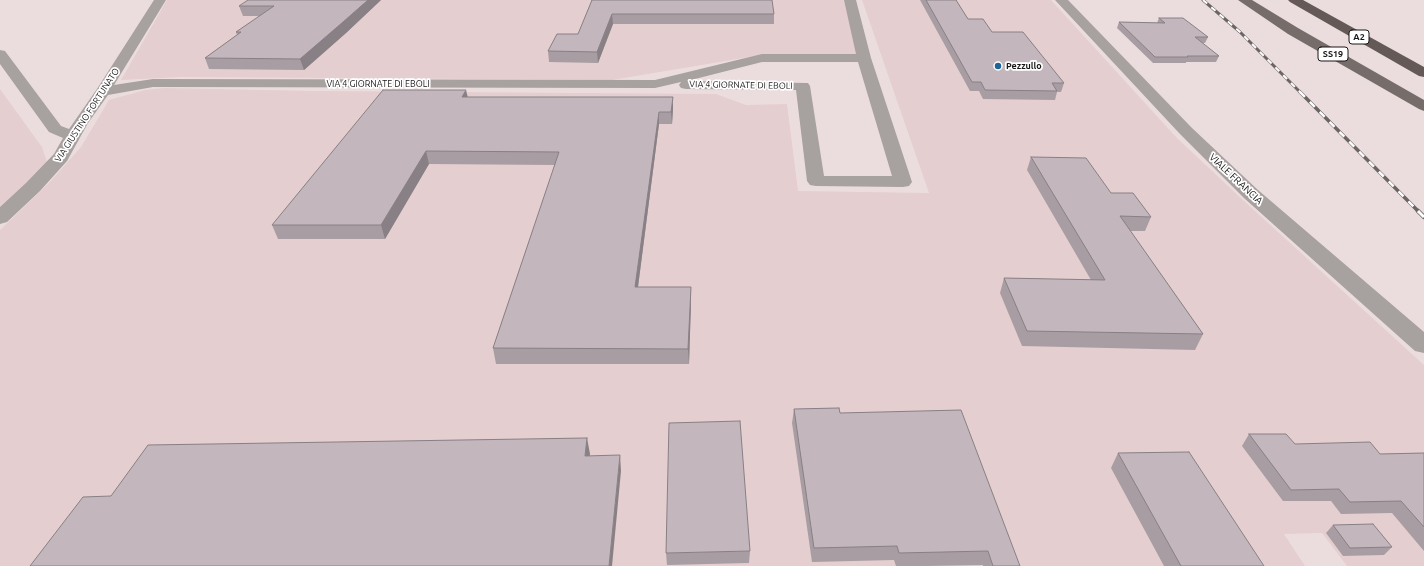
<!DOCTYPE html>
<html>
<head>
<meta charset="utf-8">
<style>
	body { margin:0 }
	canvas { display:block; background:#ebddde }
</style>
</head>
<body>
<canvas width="1424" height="566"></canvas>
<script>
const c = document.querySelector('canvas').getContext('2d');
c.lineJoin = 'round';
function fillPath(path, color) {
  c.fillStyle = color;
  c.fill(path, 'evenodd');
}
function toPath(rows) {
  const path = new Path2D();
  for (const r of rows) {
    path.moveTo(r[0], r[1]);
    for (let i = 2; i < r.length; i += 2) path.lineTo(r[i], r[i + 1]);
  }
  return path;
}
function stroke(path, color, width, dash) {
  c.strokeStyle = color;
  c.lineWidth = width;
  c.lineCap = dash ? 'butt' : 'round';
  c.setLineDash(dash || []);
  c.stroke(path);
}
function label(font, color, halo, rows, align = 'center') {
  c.font = font + ' Ubuntu,sans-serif';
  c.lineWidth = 3.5;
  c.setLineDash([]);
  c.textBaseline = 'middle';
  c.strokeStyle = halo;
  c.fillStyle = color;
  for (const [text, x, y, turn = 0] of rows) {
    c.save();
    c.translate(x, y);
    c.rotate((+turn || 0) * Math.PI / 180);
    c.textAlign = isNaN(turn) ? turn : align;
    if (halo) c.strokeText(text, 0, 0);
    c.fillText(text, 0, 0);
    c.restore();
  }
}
fillPath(toPath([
	[167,0,844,0,859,55,761,55,612,80,181,77,121,80],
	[862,0,1051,0,1176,137,1244,201,1424,365,1424,566,1347,566,1322,533,1284,534,1305,566,0,566,0,230,48,184,81,147,109,100,145,90,164,88,316,91,716,94,746,105,787,104,798,191,929,193],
	[0,89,42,147,47,162,39,172,0,207]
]), '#e4ced0');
fillPath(toPath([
	[154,0,166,0,114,85,153,79,655,80,762,54,856,54,844,0,856,0,871,58,912,182,909,186,903,187,816,186,810,185,807,181,796,90,686,89,681,88,679,85,681,82,655,88,153,87,108,95,88,123,67,161,40,191,7,222,0,224,0,207,26,183,54,154,63,138,49,132,0,64,0,50,5,51,61,126,69,129,97,89,154,0],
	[762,62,858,62,892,176,824,176,810,86,808,83,687,81,762,62],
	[1055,0,1068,0,1192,128,1258,190,1424,332,1424,353,1415,351,1244,198,1180,134,1055,0]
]), '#a7a19f');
fillPath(toPath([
	[1238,0,1252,0,1298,28,1424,100,1424,111,1419,109,1288,34,1238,0]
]), '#766c69');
fillPath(toPath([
	[1288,0,1303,0,1424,67,1424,77,1419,76,1290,2,1288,0]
]), '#645956');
const railFar2 = toPath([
	[1203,0,1240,32,1301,93]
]);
const railFar1 = toPath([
	[1300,92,1419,212]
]);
const rail = toPath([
	[1418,211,1424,217]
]);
stroke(railFar2, '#6d6565', 3);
stroke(railFar1, '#6d6565', 3.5);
stroke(rail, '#6d6565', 4.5);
stroke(railFar2, '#fff', 2, [5.5]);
stroke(railFar1, '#fff', 2.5, [7]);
stroke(rail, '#fff', 3, [9]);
fillPath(toPath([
	[381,0,346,33,304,70,209,69,205,58,237,35,236,32,260,16,243,16,239,6],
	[592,0,774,14,774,24,613,24,598,63,549,62,548,51,578,34],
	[920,0,956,0,968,19,992,32,1064,83,1061,92,1057,92,1055,100,983,99,979,91,970,91],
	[1159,18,1208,37,1205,43,1202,43,1219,56,1216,62,1186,62,1186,63,1153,63,1117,28,1119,22,1157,23],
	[468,97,673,109,672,124,659,124,638,287,691,287,691,302,689,364,496,364,493,348,555,165,429,164,385,239,278,239,272,225],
	[1031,157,1111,193,1151,217,1145,231,1130,231,1203,334,1195,350,1022,346,1000,293,1004,278,1091,280,1027,170],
	[794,409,840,413,1020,566,983,566,983,565,926,566,896,566,894,560,812,562,792,423],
	[1249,434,1295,444,1380,454,1424,453,1424,551,1392,513,1341,514,1331,501,1283,501,1242,446],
	[1118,453,1264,566,1164,566,1111,468],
	[1333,525,1392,547,1384,555,1343,556,1326,533],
	[750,551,749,563,667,565,666,553]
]), '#a89da3');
fillPath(toPath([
	[368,0,381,0,346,33,304,70,300,59],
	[612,14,613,24,598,63,597,52],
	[466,90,469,102,462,97],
	[673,97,673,109,672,124,671,112],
	[659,112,659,124,636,302,635,287],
	[426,151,429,164,385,239,381,225],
	[691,287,691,302,689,364,688,349],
	[587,438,590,454,587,472,585,456],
	[620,455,621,471,612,566,609,566]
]), '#888084');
const building = toPath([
	[248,0,368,0,343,22,300,59,205,58,241,32,236,32,274,6,239,6,248,0],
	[592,0,772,0,774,14,612,14,597,52,548,51,557,34,578,34,592,0],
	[926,0,956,0,968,19,983,19,992,32,1023,32,1064,83,1052,83,1057,91,985,90,981,82,972,82,926,0],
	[1159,18,1183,18,1208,37,1195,37,1219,56,1187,56,1188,57,1155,57,1119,22,1165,23,1159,18],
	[383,90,466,90,462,97,673,97,671,112,659,112,635,287,691,287,688,349,493,348,559,152,426,151,381,225,272,225,383,90],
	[1031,157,1086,158,1111,193,1133,193,1151,217,1120,216,1203,334,1027,331,1004,278,1105,280,1031,157],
	[839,408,840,413,961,410,1020,566,993,566,988,551,899,553,897,546,814,548,794,409,839,408],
	[740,421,750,551,666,553,669,423,740,421],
	[1249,434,1286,434,1295,444,1370,442,1380,454,1424,453,1424,527,1401,501,1350,502,1339,489,1291,490,1249,434],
	[587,438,585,456,620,455,609,566,30,566,83,497,111,496,148,445,587,438],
	[1189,452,1264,566,1181,566,1118,453,1189,452],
	[1373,524,1392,547,1350,548,1333,525,1373,524]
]);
fillPath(building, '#c3b7bd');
stroke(building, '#888084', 1);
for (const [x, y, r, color] of [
	[998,66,4,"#1e6498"]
]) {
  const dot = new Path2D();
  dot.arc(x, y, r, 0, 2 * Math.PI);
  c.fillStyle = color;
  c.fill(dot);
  stroke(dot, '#fff', 1.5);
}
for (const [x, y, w] of [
	[1359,37,20],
	[1333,54,30]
]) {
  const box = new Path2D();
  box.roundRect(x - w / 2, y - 7, w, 14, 3);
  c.fillStyle = '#fff';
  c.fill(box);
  stroke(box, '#1a1616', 1);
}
label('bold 9px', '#1a1616', null, [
	["A2",1359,37],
	["SS19",1333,54]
]);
label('bold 9px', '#1a1616', '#fff', [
	["Pezzullo",1006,66]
], 'left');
label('9px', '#1a1616', '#fff', [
	["VIA 4 GIORNATE DI EBOLI",378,84],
	["VIA 4 GIORNATE DI EBOLI",741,85,1],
	["VIA GIUSTINO FORTUNATO",87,115,-57]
]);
label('10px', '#1a1616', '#fff', [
	["VIALE FRANCIA",1236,179,43]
]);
</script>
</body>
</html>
